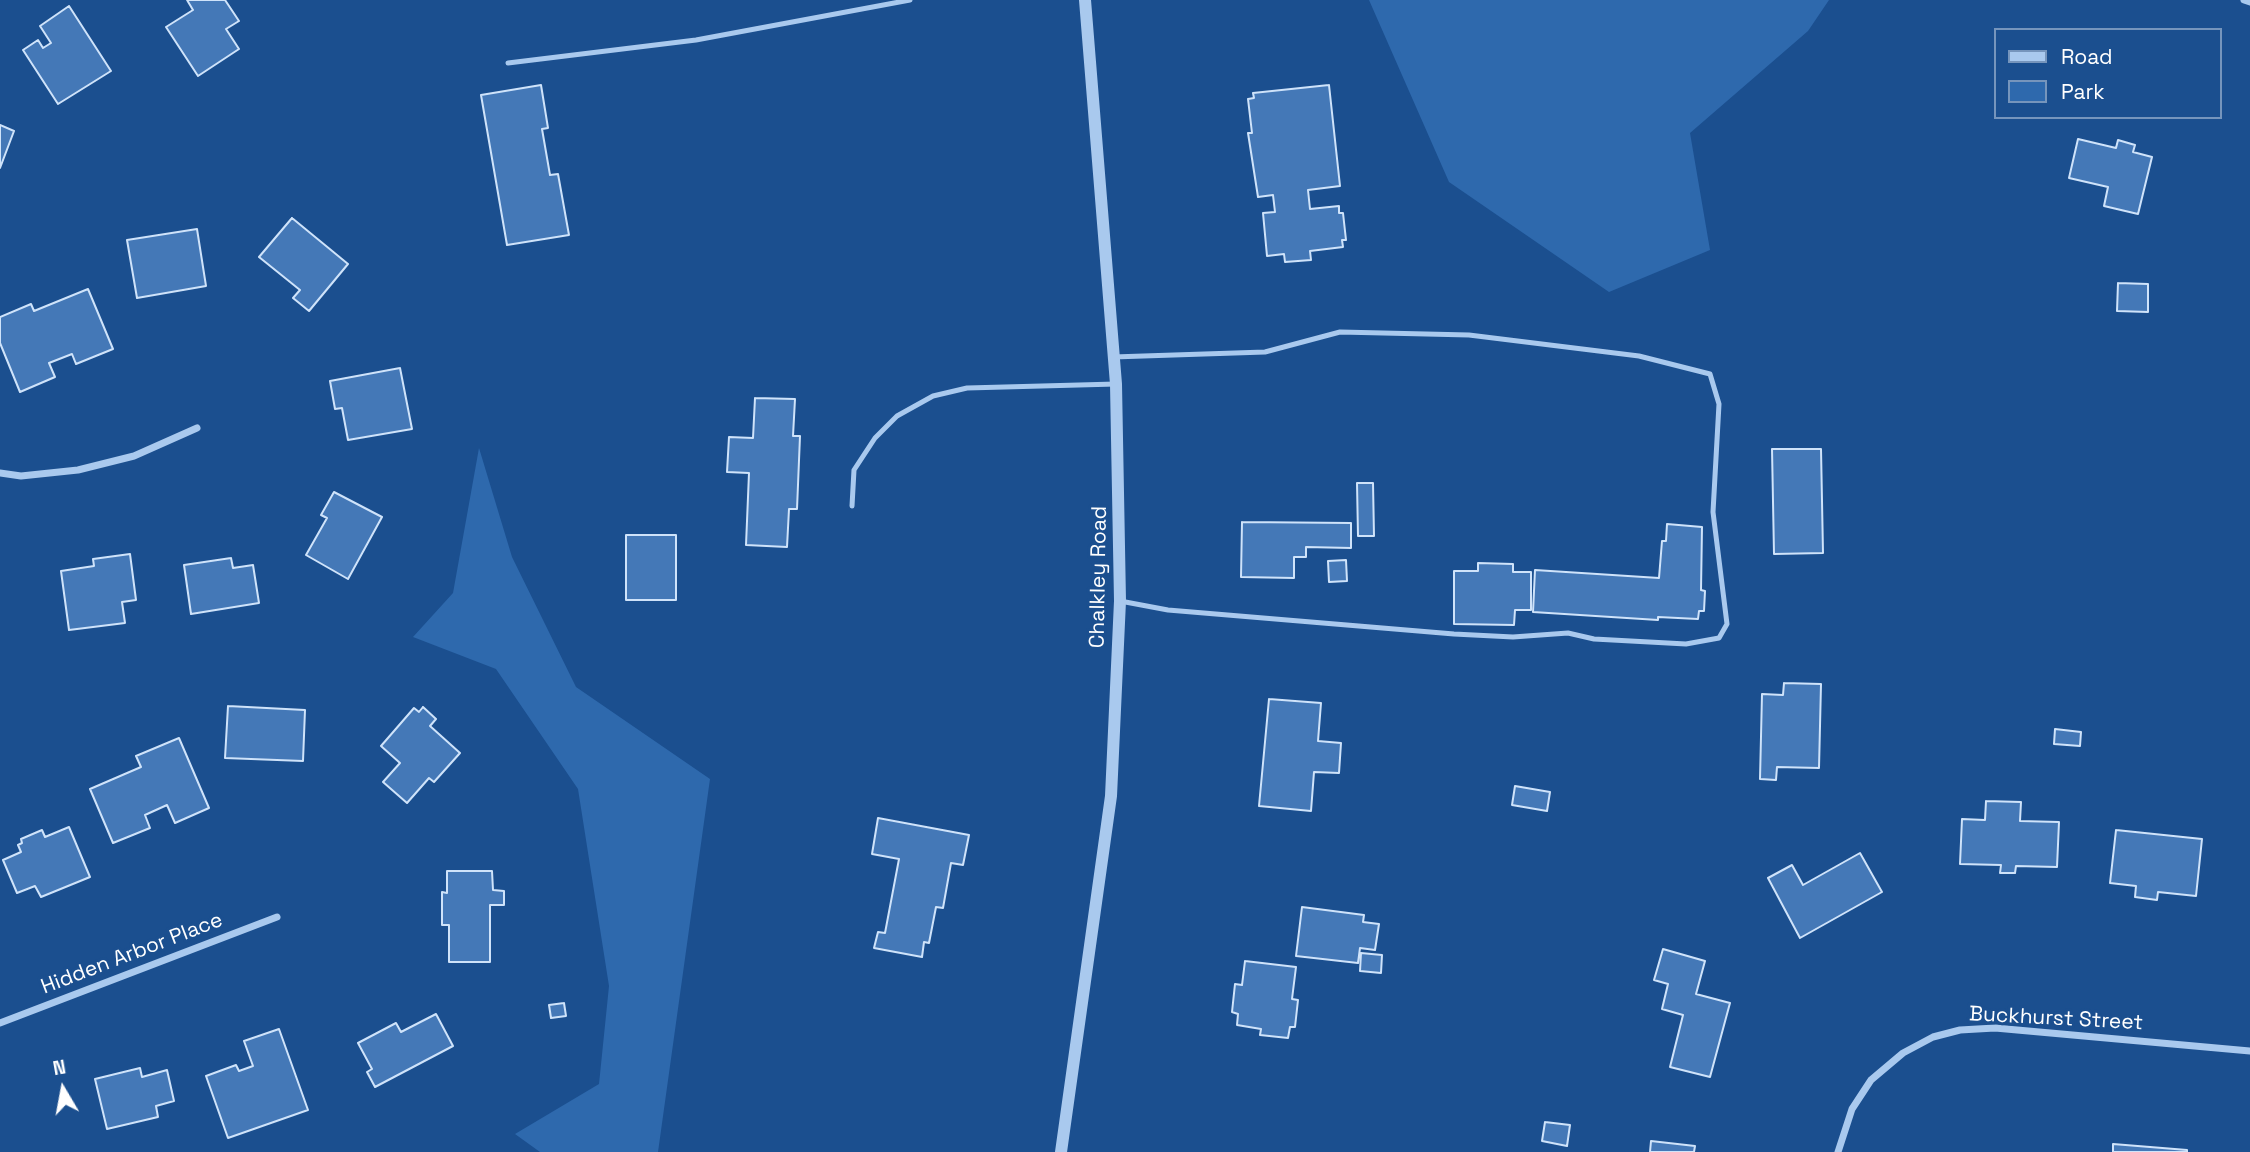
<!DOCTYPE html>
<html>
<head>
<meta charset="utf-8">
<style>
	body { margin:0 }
	#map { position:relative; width:2250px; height:1152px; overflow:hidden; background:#1b4f8f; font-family:"Space Grotesk",sans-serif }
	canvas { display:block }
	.legend { position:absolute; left:1994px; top:28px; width:228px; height:91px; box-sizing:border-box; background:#1b4f8f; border:2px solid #7695bc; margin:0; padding:9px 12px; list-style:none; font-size:21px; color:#fff }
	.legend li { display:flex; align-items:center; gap:14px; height:35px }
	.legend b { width:35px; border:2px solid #7695bc }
	.north { position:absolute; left:28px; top:1054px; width:70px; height:70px; -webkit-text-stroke:5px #1b4f8f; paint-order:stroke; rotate:350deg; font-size:19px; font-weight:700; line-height:28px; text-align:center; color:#fff }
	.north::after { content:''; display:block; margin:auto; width:24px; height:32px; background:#fff; clip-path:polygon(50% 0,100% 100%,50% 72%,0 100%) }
</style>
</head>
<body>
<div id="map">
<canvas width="2250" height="1152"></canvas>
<ul class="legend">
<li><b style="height:9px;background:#a9c9ee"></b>Road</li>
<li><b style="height:19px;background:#2e69ad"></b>Park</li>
</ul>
<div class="north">N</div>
</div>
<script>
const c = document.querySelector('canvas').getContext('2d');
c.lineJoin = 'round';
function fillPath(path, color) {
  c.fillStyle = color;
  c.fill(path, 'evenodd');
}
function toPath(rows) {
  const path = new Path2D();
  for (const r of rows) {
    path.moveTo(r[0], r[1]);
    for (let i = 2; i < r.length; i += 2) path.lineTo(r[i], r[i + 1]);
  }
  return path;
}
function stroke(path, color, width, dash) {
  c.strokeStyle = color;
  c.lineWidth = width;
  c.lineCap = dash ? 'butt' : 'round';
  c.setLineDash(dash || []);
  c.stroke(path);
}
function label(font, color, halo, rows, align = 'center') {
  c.font = font + ' "Space Grotesk",sans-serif';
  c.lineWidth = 6;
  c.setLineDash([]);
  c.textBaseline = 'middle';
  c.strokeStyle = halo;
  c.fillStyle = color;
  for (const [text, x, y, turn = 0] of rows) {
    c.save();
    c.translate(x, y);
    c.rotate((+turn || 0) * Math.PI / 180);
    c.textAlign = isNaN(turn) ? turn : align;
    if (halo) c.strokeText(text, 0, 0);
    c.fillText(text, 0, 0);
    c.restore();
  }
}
fillPath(toPath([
	[1369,0,1829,0,1808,31,1690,133,1710,250,1609,292,1449,182],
	[479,448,512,557,576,687,710,779,658,1152,540,1152,515,1134,599,1084,609,986,578,789,496,669,413,637,453,593]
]), '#2e69ad');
const building = toPath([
	[187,0,225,0,239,21,226,29,239,49,198,76,166,27,193,10,187,0],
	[69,6,111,71,58,104,23,50,38,40,43,48,51,43,40,26,69,6],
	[541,85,548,128,542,129,550,175,558,174,569,235,507,245,481,95,541,85],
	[1329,85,1340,186,1308,190,1310,209,1339,206,1339,213,1343,213,1346,240,1342,240,1343,247,1310,251,1311,260,1285,262,1284,254,1267,256,1263,213,1275,212,1273,195,1258,197,1248,133,1252,133,1248,99,1254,98,1253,93,1329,85],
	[0,125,14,131,0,168,0,125],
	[2078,139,2116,148,2118,140,2135,145,2133,152,2152,157,2138,214,2104,206,2108,187,2069,178,2078,139],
	[292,218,348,264,309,311,293,298,300,290,259,257,292,218],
	[197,229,206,286,137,298,127,240,197,229],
	[2118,283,2148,284,2148,312,2117,311,2118,283],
	[88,289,113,349,76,364,72,354,49,363,55,377,20,392,0,343,0,317,31,304,34,311,88,289],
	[400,368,412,429,348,440,342,408,335,409,330,381,400,368],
	[755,398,795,399,793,436,800,436,797,509,789,509,787,547,746,545,749,473,727,472,729,437,753,438,755,398],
	[1772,449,1821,449,1823,553,1774,554,1772,449],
	[1357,483,1373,483,1374,536,1358,536,1357,483],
	[334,492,382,517,348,579,306,555,327,518,321,515,334,492],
	[1242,522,1351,523,1351,548,1306,547,1306,557,1294,557,1294,578,1241,577,1242,522],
	[1667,524,1702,527,1701,590,1705,591,1704,611,1699,611,1698,619,1658,617,1658,620,1533,612,1535,570,1659,578,1662,541,1666,541,1667,524],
	[626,535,676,535,676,600,626,600,626,535],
	[130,554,136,600,122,602,125,623,69,630,61,571,94,566,93,559,130,554],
	[231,558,233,568,253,565,259,603,191,614,184,565,231,558],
	[1346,560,1347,581,1329,582,1328,561,1346,560],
	[1478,563,1513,564,1513,572,1531,572,1531,610,1515,610,1514,625,1454,624,1454,571,1478,571,1478,563],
	[1784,683,1821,684,1819,768,1777,767,1776,780,1760,779,1762,694,1783,695,1784,683],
	[1269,699,1321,703,1318,741,1341,743,1339,773,1314,772,1311,811,1259,806,1269,699],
	[228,706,305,710,303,761,225,758,228,706],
	[423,707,436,719,430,726,460,753,434,782,429,778,407,803,383,782,400,763,381,746,414,708,419,712,423,707],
	[2055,729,2081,732,2080,746,2054,744,2055,729],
	[179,738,209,808,175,823,167,805,145,815,150,828,113,843,90,789,141,767,136,756,179,738],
	[1515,786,1550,792,1547,811,1512,805,1515,786],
	[1986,801,2021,802,2020,821,2059,822,2057,867,2016,866,2015,873,2000,873,2001,865,1960,864,1962,819,1985,820,1986,801],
	[878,818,969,835,963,865,951,863,943,908,936,907,929,943,924,942,922,957,874,948,878,932,885,933,899,859,872,854,878,818],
	[69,827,90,877,41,897,35,886,17,893,3,860,21,852,18,845,22,843,21,839,42,830,45,837,69,827],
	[2116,830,2202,839,2196,896,2158,892,2157,900,2135,897,2136,886,2110,883,2116,830],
	[1860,853,1882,892,1800,938,1768,878,1792,865,1803,885,1860,853],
	[447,871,492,871,493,890,504,891,504,905,490,905,490,962,449,962,449,925,442,925,442,892,447,893,447,871],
	[1302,907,1364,915,1363,922,1379,924,1375,950,1360,948,1358,963,1296,956,1302,907],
	[1663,949,1705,961,1696,994,1730,1003,1710,1077,1670,1067,1683,1015,1662,1009,1668,984,1654,980,1663,949],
	[1361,953,1382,955,1381,973,1360,971,1361,953],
	[1245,961,1296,967,1292,999,1298,1000,1295,1027,1290,1027,1288,1038,1260,1035,1261,1029,1237,1025,1238,1014,1232,1012,1235,984,1242,985,1245,961],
	[564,1003,566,1016,551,1018,549,1005,564,1003],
	[436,1014,453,1046,375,1087,367,1072,372,1069,358,1043,396,1023,401,1032,436,1014],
	[279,1029,308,1110,228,1138,206,1076,236,1065,239,1071,253,1066,244,1041,279,1029],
	[140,1068,142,1077,167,1070,174,1101,156,1106,158,1117,107,1129,95,1079,140,1068],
	[1545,1122,1570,1125,1567,1146,1542,1141,1545,1122],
	[1651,1141,1695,1146,1694,1152,1650,1152,1651,1141],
	[2113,1144,2187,1150,2187,1152,2113,1152,2113,1144]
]);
fillPath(building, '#4478b7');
stroke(building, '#cfe3fa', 2);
stroke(toPath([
	[508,63,696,40,910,0],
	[1113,357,1265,352,1340,332,1469,335,1639,356,1710,374,1719,404,1713,512,1727,624,1719,638,1686,644,1594,639,1568,633,1513,637,1454,634,1168,610,1120,601],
	[852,506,854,470,875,438,897,416,933,396,967,388,1116,384]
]), '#a9c9ee', 5);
stroke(toPath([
	[2244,0,2250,2],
	[0,473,21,476,78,470,134,456,197,428],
	[0,1023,277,917],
	[1838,1152,1852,1109,1871,1080,1903,1053,1933,1037,1960,1030,1995,1028,2250,1051]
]), '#a9c9ee', 7);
stroke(toPath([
	[1061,1152,1111,796,1120,601,1116,384,1085,0]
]), '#a9c9ee', 12);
label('21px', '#fff', '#1b4f8f', [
	["Chalkley Road",1099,577,-89],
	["Hidden Arbor Place",132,954,-21],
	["Buckhurst Street",2056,1019,3]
]);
</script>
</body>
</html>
